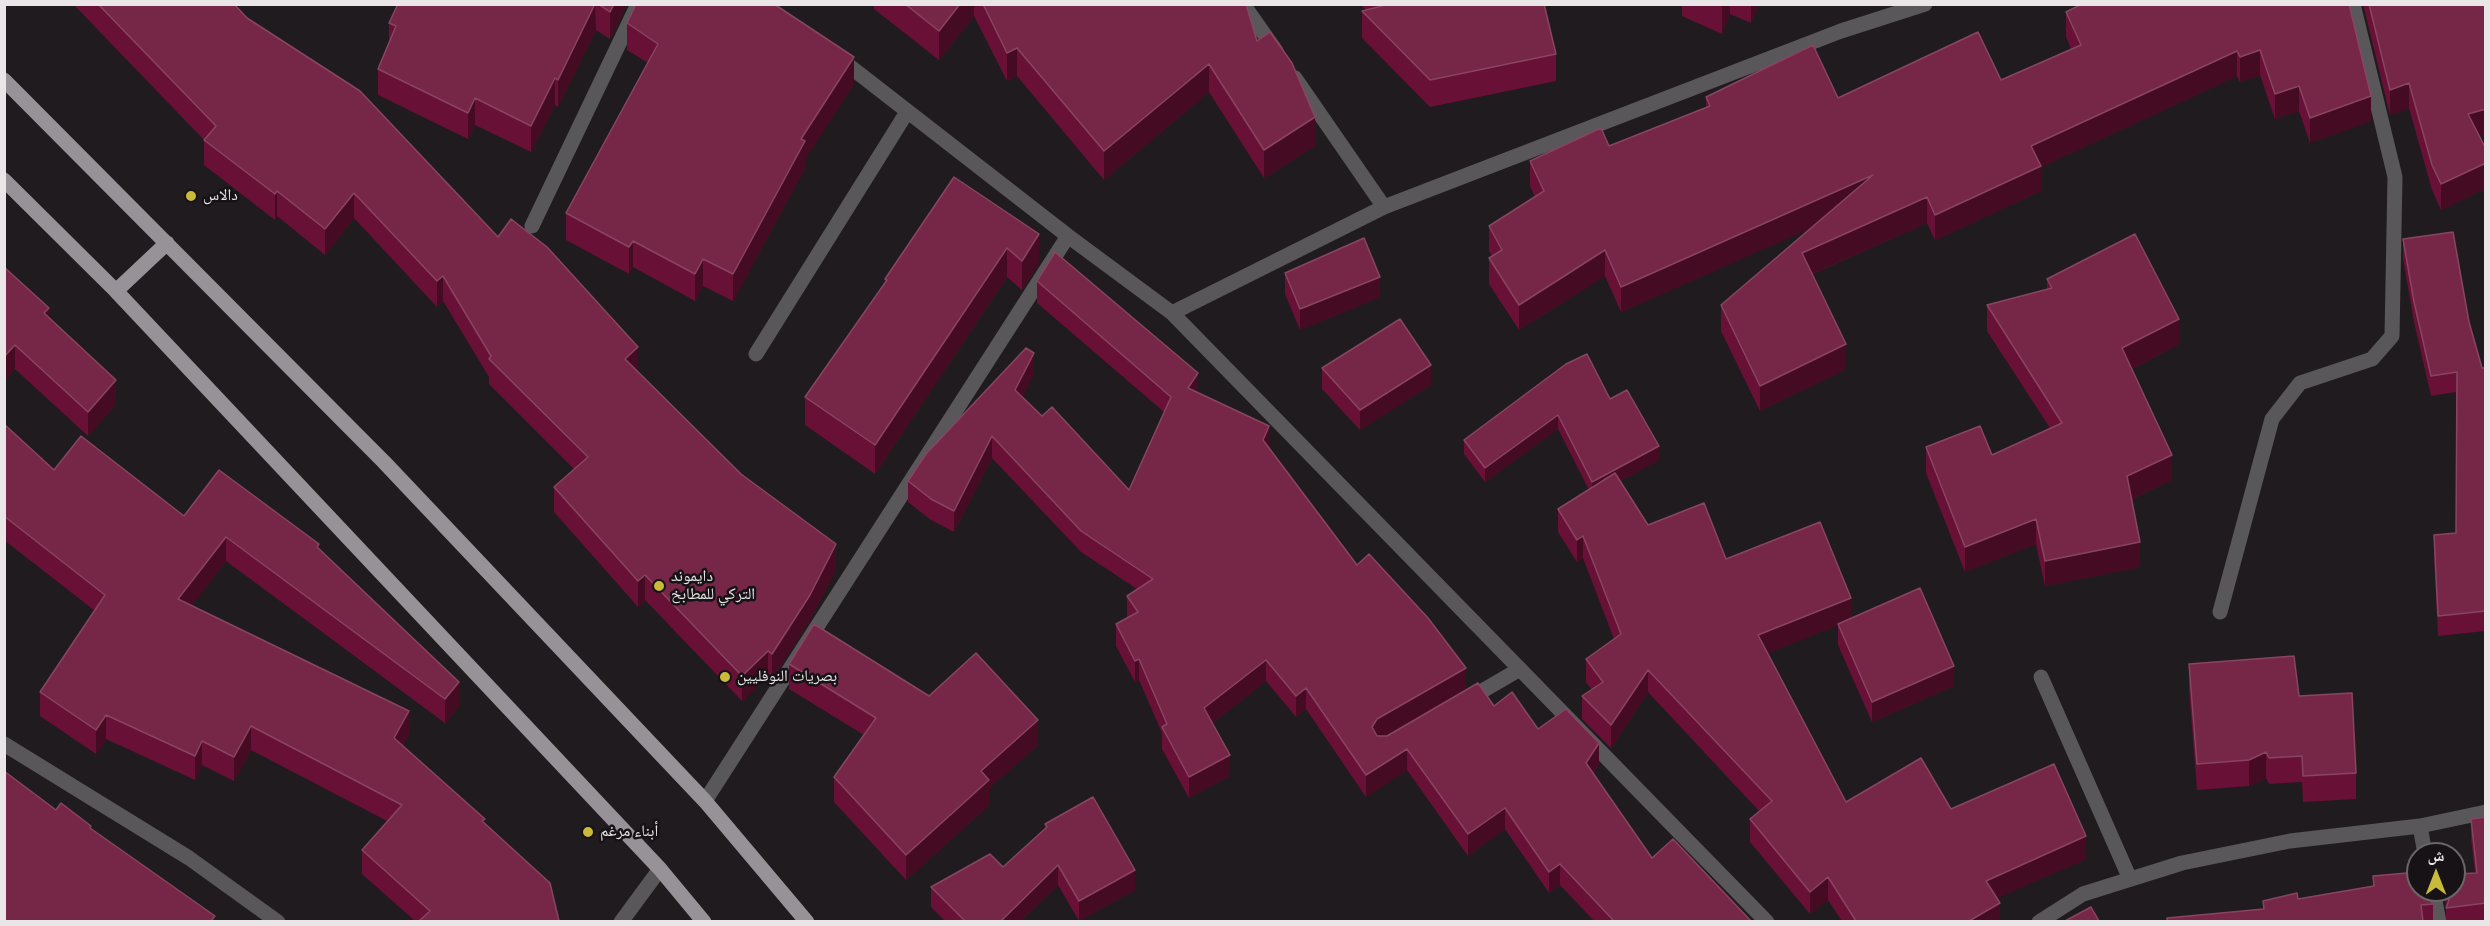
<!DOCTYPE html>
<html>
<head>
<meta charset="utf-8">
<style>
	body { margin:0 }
	#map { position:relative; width:2490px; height:926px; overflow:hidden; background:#201b1e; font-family:"Times New Roman","Noto Naskh Arabic",serif }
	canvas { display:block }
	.frame { position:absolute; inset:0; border:6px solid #eae6e8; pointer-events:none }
	.north { position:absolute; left:2406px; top:842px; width:60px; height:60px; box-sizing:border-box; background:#171215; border:2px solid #6b6769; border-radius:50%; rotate:0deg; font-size:16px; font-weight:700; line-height:24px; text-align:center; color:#eae6e8 }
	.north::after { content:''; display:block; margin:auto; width:21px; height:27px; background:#c9ba3a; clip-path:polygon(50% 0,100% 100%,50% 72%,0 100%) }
</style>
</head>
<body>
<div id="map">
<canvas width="2490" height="926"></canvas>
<div class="frame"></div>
<div class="north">ش</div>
</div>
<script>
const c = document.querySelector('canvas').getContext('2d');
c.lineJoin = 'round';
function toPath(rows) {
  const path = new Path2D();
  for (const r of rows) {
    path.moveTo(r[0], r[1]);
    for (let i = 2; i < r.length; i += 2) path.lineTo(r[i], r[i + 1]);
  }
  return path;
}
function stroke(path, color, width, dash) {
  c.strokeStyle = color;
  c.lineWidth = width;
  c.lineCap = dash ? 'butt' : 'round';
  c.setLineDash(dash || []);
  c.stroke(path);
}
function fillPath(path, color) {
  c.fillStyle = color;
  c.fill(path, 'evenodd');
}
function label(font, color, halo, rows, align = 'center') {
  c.font = font + ' "Times New Roman","Noto Naskh Arabic",serif';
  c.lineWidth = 5;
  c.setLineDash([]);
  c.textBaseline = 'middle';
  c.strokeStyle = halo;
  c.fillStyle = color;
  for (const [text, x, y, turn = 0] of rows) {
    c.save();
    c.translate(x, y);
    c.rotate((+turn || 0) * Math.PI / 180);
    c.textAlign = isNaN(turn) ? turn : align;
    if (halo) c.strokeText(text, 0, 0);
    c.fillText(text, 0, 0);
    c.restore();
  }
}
stroke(toPath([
	[2041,677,2130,879],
	[1465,701,1520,669]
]), '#59575a', 15);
stroke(toPath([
	[1243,4,1276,51],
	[839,58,1068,236,1172,313,1767,922],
	[1295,78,1384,207],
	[532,226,638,4],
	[1172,313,1384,207,1841,31,1925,4],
	[756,354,907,112],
	[2220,612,2272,419,2300,383,2372,359,2392,336,2395,177,2353,4],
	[4,744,189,858,278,922],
	[705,801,1068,236],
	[2420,826,2425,854],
	[2433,890,2439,922],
	[621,922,660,869],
	[2039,922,2083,894,2182,863,2290,841,2420,826,2486,812]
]), '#59575a', 15);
stroke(toPath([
	[4,80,384,462,705,801,807,922],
	[4,180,116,291,660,869,704,922],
	[116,291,167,243]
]), '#969297', 15);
fillPath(toPath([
	[73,4,234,4,247,18,498,237,638,373,836,570,810,620,772,679,768,676,742,701,645,600,638,607,554,512,554,487,574,469,489,384,489,377,443,301,437,307,354,218,325,255,277,216,275,220,204,165,204,140],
	[398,4,627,4,610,39,596,30,558,107,555,105,531,152,475,125,468,139,378,95,378,69,389,43,389,23],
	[874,4,1246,4,1257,41,1315,146,1264,178,1209,92,1104,180,1017,76,1007,81,974,16,939,60,874,9],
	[1360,4,1544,4,1556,54,1556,81,1430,107,1362,38,1362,11,1366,10],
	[1682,4,1759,4,1751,23,1730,14,1722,34,1682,16],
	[2349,4,2371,121,2310,143,2299,111,2275,119,2260,75,2240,82,2237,76,2041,167,2041,191,1935,240,1927,223,1812,274,1846,369,1760,411,1721,331,1721,305,1811,228,1621,312,1605,276,1519,330,1489,284,1489,258,1492,256,1489,251,1489,226,1535,197,1530,186,1530,161,1609,146,1706,107,1706,97,1838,98,2001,80,2071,49,2066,37,2066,12],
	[2363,4,2486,4,2486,134,2479,136,2486,149,2486,188,2441,210,2432,190,2409,108,2390,115],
	[627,23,854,84,805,159,805,168,733,301,703,286,695,301,633,267,629,274,566,240,566,213,648,63,627,50],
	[954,177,1039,263,1022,290,1007,277,875,474,805,425,805,397,885,283,885,279],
	[2403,239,2469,322,2482,368,2486,368,2486,631,2438,636,2434,555,2434,535,2456,533,2456,392,2431,396,2414,322,2403,259],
	[4,267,49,318,116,404,88,436,15,369,4,381],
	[1285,273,1380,297,1300,330,1285,294],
	[2047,279,2179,344,2132,369,2172,480,2132,499,2140,567,2045,586,2036,544,1965,572,1926,473,1926,447,1992,455,2050,428,1987,331,1987,305,2047,290],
	[1037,281,1198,393,1269,447,1269,448,1357,565,1466,689,1385,736,1494,706,1538,729,1599,764,1593,774,1652,858,1751,921,1594,921,1560,885,1549,893,1505,829,1468,856,1407,770,1366,797,1306,709,1296,717,1266,681,1212,723,1230,776,1189,798,1162,749,1162,733,1139,680,1135,682,1116,646,1116,624,1127,618,1127,596,1137,589,1081,552,992,458,954,532,931,520,908,502,908,481,1034,374,1022,397,1042,416,1129,490,1164,412,1037,303],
	[1322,368,1431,385,1360,430,1322,389],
	[1610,399,1659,460,1620,481,1648,525,1726,559,1851,619,1954,686,1872,722,1838,645,1838,625,1768,653,1846,802,1951,809,2086,859,1997,898,2000,921,1842,921,1828,900,1810,914,1750,842,1750,819,1759,811,1648,692,1611,748,1582,719,1582,696,1592,690,1586,682,1586,659,1614,639,1583,558,1577,562,1558,532,1558,509,1589,490,1558,429,1485,482,1464,454,1464,440],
	[4,424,54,470,184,516,319,548,459,706,445,723,226,561,191,606,409,735,403,746,485,824,559,921,415,921,362,874,362,850,387,821,251,750,234,781,202,765,195,780,106,739,96,754,40,716,40,692,95,611,4,540],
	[789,664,929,696,1038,745,989,788,989,805,906,880,834,802,834,777,864,735,789,689],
	[2189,664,2299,696,2356,773,2356,799,2303,802,2302,782,2269,784,2266,778,2249,786,2197,790,2189,690],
	[2486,817,2486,921,2446,921,2446,908,2444,890,2454,890,2475,873,2471,839,2471,819],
	[1045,824,1135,890,1079,921,1058,885,1021,921,945,921,931,907,931,887,1003,867,1045,829],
	[2373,876,2429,898,2433,904,2433,921,2167,921,2263,910,2263,901,2298,899,2373,887]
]), '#681035');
fillPath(toPath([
	[595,4,596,30,558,107,558,80],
	[614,4,627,4,610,39,610,12],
	[960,4,974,4,974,16,939,60,939,31],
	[1722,4,1730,4,1730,14,1722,34],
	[1751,4,1759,4,1751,23],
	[1017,48,1017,76,1007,81,1007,53],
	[2260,50,2260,75,2240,82,2240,57],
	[2237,51,2237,76,2041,167,2041,191,1935,240,1935,215,2031,146],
	[854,57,854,84,805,159,805,168,733,301,733,274,801,139],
	[1209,64,1209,92,1104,180,1104,151],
	[555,78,555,105,531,152,531,126],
	[2409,83,2409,108,2390,115,2390,90],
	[2299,86,2299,111,2275,119,2275,94],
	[2371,96,2371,121,2310,143,2310,118],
	[475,98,475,125,468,139,468,113],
	[2486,109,2486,134,2468,139,2468,114],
	[1315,117,1315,146,1264,178,1264,150],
	[2486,163,2486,188,2441,210,2441,184],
	[1873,175,1873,201,1621,312,1621,287],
	[277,191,277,216,275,220,275,194],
	[354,193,354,218,325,255,325,229],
	[1927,197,1927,223,1802,278,1802,253],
	[1039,234,1039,263,1022,290,1022,261],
	[633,241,633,267,629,274,629,247],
	[1007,248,1007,277,875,474,875,445],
	[1605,250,1605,276,1519,330,1519,305],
	[703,259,703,286,695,301,695,274],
	[443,276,443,301,437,307,437,281],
	[1380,277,1380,297,1300,330,1300,309],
	[49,308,49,332,44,313],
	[2179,319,2179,344,2122,374,2122,348],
	[1846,344,1846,369,1760,411,1760,386],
	[15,345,15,369,4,381,4,357],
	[638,347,638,373,625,359],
	[1034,353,1034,374,1015,412,1015,390],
	[1431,365,1431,385,1360,430,1360,410],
	[1198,373,1198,394,1188,388],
	[116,380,116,404,88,436,88,412],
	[1558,415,1558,429,1485,482,1485,468],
	[1269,426,1269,447,1263,461,1263,440],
	[992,436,992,458,954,532,954,511],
	[1659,446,1659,460,1592,496,1592,482],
	[2172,455,2172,480,2127,501,2127,476],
	[2036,519,2036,544,1965,572,1965,547],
	[1583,536,1583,558,1577,562,1577,540],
	[226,537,226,561,178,623,178,599],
	[2140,542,2140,567,2045,586,2045,561],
	[836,544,836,570,810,620,772,679,772,654],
	[645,575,645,600,638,607,638,581],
	[1851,598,1851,620,1758,657,1758,635],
	[768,651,768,676,742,701,742,676],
	[1139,659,1139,680,1135,682,1135,661],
	[1266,660,1266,681,1204,729,1204,708],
	[1954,666,1954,686,1872,722,1872,702],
	[1466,668,1466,689,1377,741,1372,727,1377,719],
	[1648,670,1648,692,1611,748,1611,725],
	[459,682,459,706,445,723,445,699],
	[1306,688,1306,709,1296,717,1296,696],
	[409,711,409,735,394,762,394,738],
	[106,715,106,739,96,754,96,730],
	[1038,720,1038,745,989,788,989,805,906,880,906,855,981,771],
	[251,726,251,750,234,781,234,757],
	[202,741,202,765,195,780,195,756],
	[1599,743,1599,764,1586,784,1586,763],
	[1407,749,1407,770,1366,797,1366,775],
	[2266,752,2266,778,2249,786,2249,760],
	[1230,755,1230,776,1189,798,1189,777],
	[1505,808,1505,829,1468,856,1468,834],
	[2086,836,2086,859,1986,903,1986,881],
	[1560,864,1560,885,1549,893,1549,872],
	[1058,865,1058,885,1021,921,1001,921],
	[1135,870,1135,890,1079,921,1079,901],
	[1828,877,1828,900,1810,914,1810,892],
	[2000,903,2000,921,1969,921]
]), '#450b23');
const building = toPath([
	[98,4,234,4,247,18,360,91,498,237,511,219,547,247,638,347,625,359,741,474,836,544,810,595,772,654,768,651,742,676,645,575,638,581,554,487,588,457,489,359,491,356,443,276,437,281,354,193,325,229,277,191,275,194,204,140,216,126,98,4],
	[398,4,595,4,558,80,555,78,531,126,475,98,468,113,378,69,396,26,389,23,398,4],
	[598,4,614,4,610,12,598,4],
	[636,4,774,4,854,57,801,139,805,141,733,274,703,259,695,274,633,241,629,247,566,213,658,44,627,23,636,4],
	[905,4,960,4,939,31,905,4],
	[983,4,1246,4,1257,41,1270,32,1292,63,1315,117,1264,150,1209,64,1104,151,1017,48,1007,53,983,4],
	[1390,4,1544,4,1556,54,1430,80,1362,11,1390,4],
	[2082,4,2349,4,2371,96,2310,118,2299,86,2275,94,2260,50,2240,57,2237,51,2031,146,2041,166,1935,215,1927,197,1802,253,1846,344,1760,386,1721,305,1873,175,1621,287,1605,250,1519,305,1489,258,1502,250,1489,226,1544,191,1530,161,1601,128,1609,146,1710,106,1706,97,1813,45,1838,98,1978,32,2001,80,2081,45,2066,12,2082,4],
	[2369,4,2486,4,2486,109,2468,114,2486,149,2486,163,2441,184,2432,165,2409,83,2390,90,2369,4],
	[954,177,1039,234,1022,261,1007,248,875,445,805,397,887,280,885,279,954,177],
	[2453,232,2469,322,2482,368,2486,368,2486,611,2438,616,2434,535,2456,533,2457,372,2431,376,2414,302,2403,239,2453,232],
	[2135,234,2179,319,2122,348,2172,455,2127,476,2140,542,2045,561,2036,519,1965,547,1926,447,1980,426,1992,455,2062,423,1987,305,2052,288,2047,279,2135,234],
	[1364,238,1380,277,1300,309,1285,273,1364,238],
	[1055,252,1198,373,1188,388,1269,426,1263,440,1357,565,1369,554,1428,618,1466,668,1377,719,1372,727,1377,736,1387,736,1478,683,1494,706,1512,692,1538,729,1566,709,1599,743,1586,763,1652,858,1673,839,1751,921,1614,921,1560,864,1549,872,1505,808,1468,834,1407,749,1366,775,1306,688,1296,696,1266,660,1204,708,1230,755,1189,777,1162,727,1167,724,1139,659,1135,661,1116,624,1138,612,1127,596,1153,579,1081,531,992,436,954,511,931,499,908,481,926,454,1026,348,1034,353,1015,390,1042,416,1052,407,1129,490,1171,397,1037,281,1055,252],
	[4,267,49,308,44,313,116,380,88,412,15,345,4,357,4,267],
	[1400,319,1431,365,1360,410,1322,368,1400,319],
	[1587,354,1610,399,1627,390,1659,446,1592,482,1558,415,1485,468,1464,440,1566,364,1587,354],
	[4,424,54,470,81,436,184,516,219,470,319,544,317,547,459,682,445,699,226,537,178,599,409,711,394,738,485,819,482,821,550,883,559,921,419,921,430,911,362,850,402,805,251,726,234,757,202,741,195,756,106,715,96,730,40,692,105,595,4,516,4,424],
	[1615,473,1648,525,1704,503,1726,559,1820,522,1851,598,1758,635,1846,802,1921,758,1951,809,2054,764,2086,836,1986,881,2000,903,1969,921,1856,921,1828,877,1810,892,1750,819,1772,801,1648,670,1611,725,1582,696,1603,682,1586,659,1621,634,1583,536,1577,540,1558,509,1615,473],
	[1920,588,1954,666,1872,702,1838,624,1920,588],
	[814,624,929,696,976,653,1038,720,981,771,989,780,906,855,834,777,876,718,789,664,814,624],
	[2294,656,2299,696,2352,693,2356,773,2303,776,2302,756,2269,758,2266,752,2249,760,2197,764,2189,664,2294,656],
	[4,771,56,810,61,803,91,826,90,828,215,916,211,921,4,921,4,771],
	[1093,797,1135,870,1079,901,1058,865,1001,921,965,921,931,887,990,854,1003,867,1047,827,1045,824,1093,797],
	[2486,817,2486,903,2446,908,2449,900,2447,890,2454,890,2454,874,2477,873,2471,819,2486,817],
	[2418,872,2418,890,2428,890,2429,898,2433,904,2421,905,2423,921,2167,921,2167,918,2264,909,2263,901,2297,893,2298,899,2374,886,2373,876,2418,872],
	[2091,907,2099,921,2065,921,2091,907]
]);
fillPath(building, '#762748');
stroke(building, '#884561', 1.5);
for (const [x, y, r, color] of [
	[191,196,6,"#c9ba3a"],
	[659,586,6,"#c9ba3a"],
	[725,677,6,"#c9ba3a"],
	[588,832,6,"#c9ba3a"]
]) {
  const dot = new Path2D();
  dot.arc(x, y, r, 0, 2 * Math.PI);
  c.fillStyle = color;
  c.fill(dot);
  stroke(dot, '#171215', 2);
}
label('16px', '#eae6e8', '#171215', [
	["دالاس",203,196],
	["دايموند",671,577],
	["التركي للمطابخ",671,595],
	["بصريات النوفليين",737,677],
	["أبناء مرغم",600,832]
], 'left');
</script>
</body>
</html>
